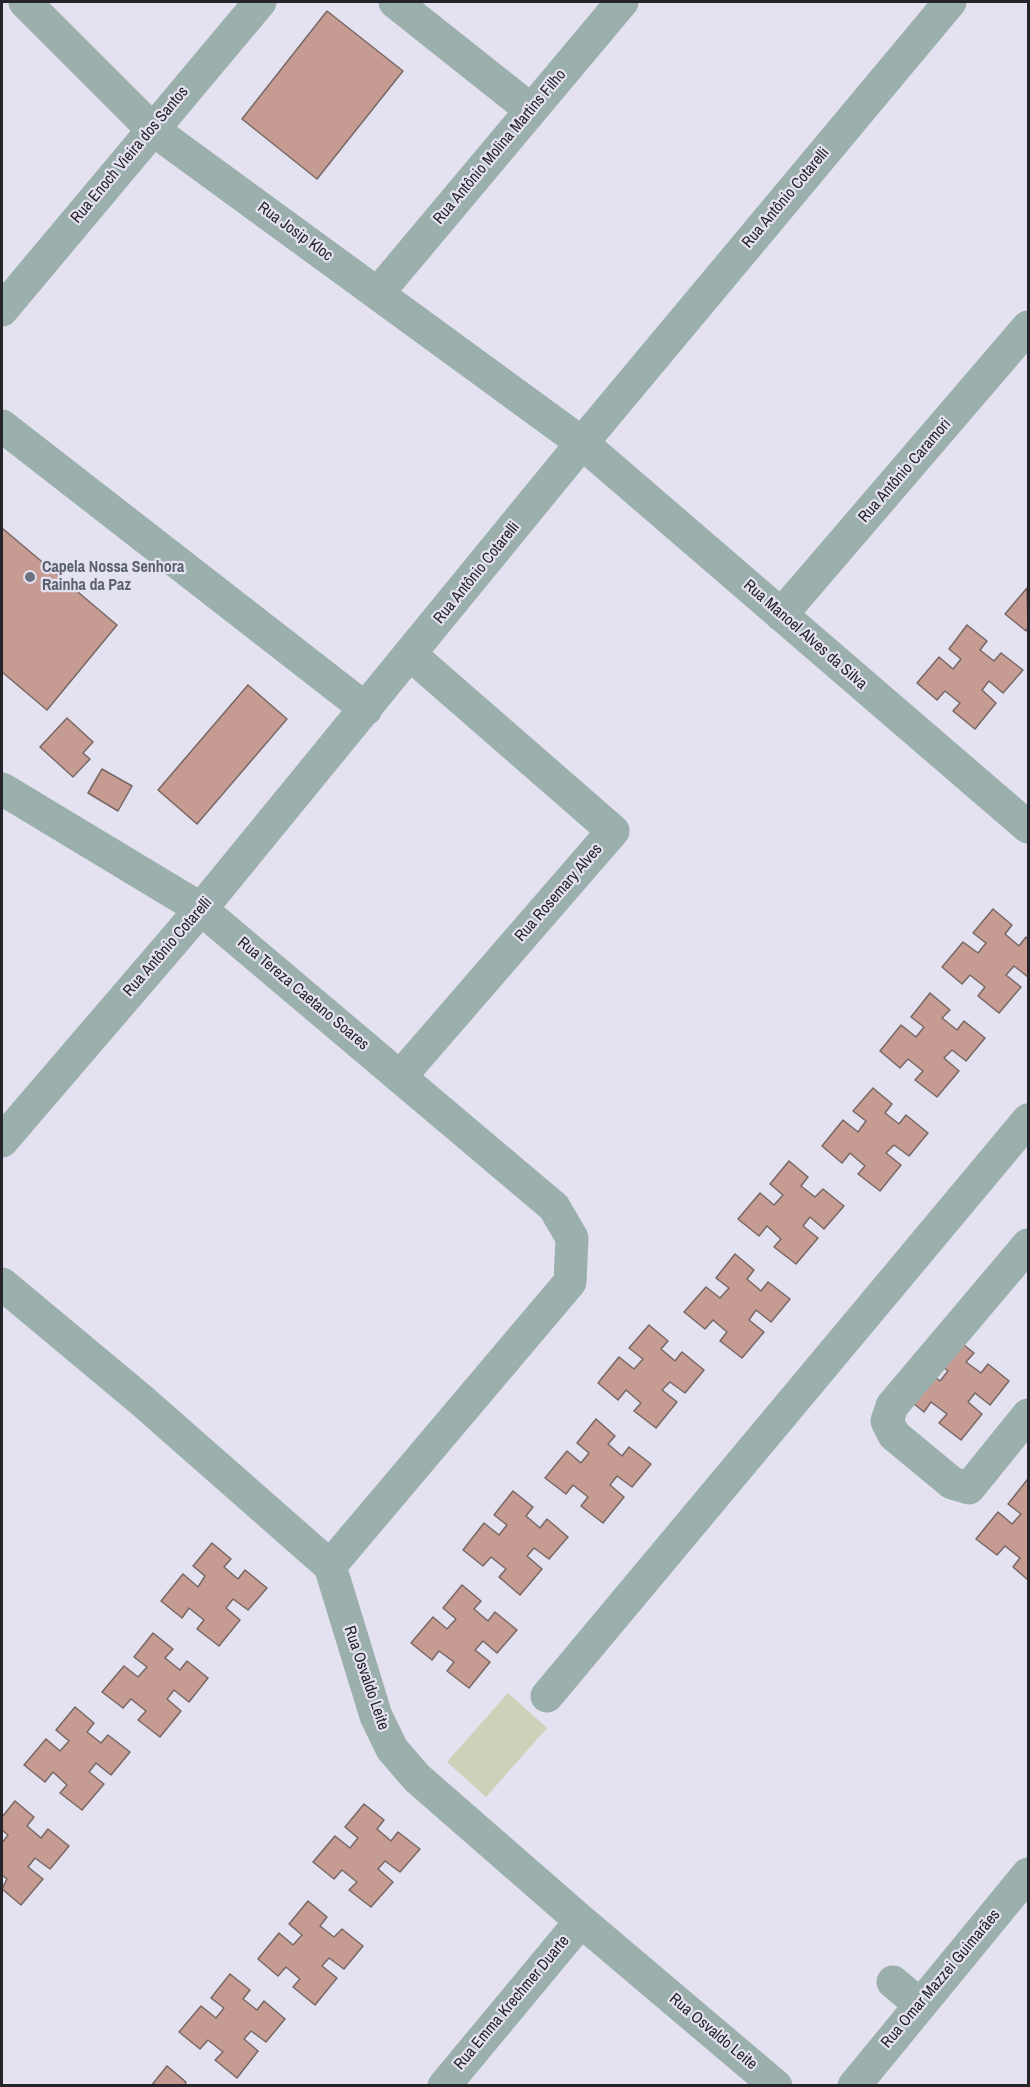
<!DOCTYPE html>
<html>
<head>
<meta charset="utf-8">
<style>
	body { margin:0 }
	#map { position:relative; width:1030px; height:2087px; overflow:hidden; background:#e4e2f1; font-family:"Archivo Narrow",sans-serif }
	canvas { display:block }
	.frame { position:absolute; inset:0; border:3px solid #25242a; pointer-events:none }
</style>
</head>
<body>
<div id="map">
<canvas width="1030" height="2087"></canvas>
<div class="frame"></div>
</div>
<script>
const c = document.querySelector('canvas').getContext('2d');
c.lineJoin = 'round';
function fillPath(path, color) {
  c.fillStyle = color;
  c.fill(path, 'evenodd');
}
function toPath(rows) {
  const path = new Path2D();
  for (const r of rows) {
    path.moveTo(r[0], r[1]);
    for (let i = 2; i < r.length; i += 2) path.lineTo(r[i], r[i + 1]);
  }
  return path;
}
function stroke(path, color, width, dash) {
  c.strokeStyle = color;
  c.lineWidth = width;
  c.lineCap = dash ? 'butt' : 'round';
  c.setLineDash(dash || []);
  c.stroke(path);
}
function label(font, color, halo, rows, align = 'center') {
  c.font = font + ' "Archivo Narrow",sans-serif';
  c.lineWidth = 4.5;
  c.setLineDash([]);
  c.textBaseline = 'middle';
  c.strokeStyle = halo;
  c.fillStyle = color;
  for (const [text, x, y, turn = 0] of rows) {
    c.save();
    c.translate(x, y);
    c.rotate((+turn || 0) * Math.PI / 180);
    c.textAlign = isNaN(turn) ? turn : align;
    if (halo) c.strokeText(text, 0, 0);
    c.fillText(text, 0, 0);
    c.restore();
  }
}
fillPath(toPath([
	[508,1693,547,1728,486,1797,447,1762]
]), '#ced0b8');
const building = toPath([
	[327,11,403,71,317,179,242,119,327,11],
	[2,528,117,625,47,710,2,672,2,528],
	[1027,588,1028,627,1026,631,1005,614,1027,588],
	[967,625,987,641,980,650,994,661,1001,653,1023,670,1003,693,989,681,982,690,996,703,975,729,953,711,960,703,945,691,937,700,917,683,939,657,953,669,961,659,949,649,967,625],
	[248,685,287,719,197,824,158,790,248,685],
	[67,718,93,742,83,753,90,759,73,777,40,747,67,718],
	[102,769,132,786,118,811,88,793,102,769],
	[993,909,1012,925,1005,934,1019,946,1026,937,1028,939,1028,977,1014,966,1006,975,1021,987,999,1013,978,996,985,987,970,975,962,984,942,967,963,942,978,953,986,943,973,933,993,909],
	[930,993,950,1010,942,1018,957,1030,964,1021,985,1038,966,1061,952,1050,944,1058,959,1071,937,1097,915,1080,923,1071,908,1059,900,1068,880,1051,901,1025,916,1037,924,1027,911,1017,930,993],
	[873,1088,892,1104,885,1113,899,1124,906,1115,928,1133,909,1156,894,1145,886,1153,901,1165,880,1191,858,1174,865,1166,850,1153,842,1163,822,1146,843,1120,858,1132,866,1121,853,1111,873,1088],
	[789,1161,808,1177,801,1186,815,1197,823,1189,844,1206,824,1229,810,1217,803,1226,818,1238,796,1264,774,1247,781,1239,767,1226,759,1236,738,1219,760,1193,774,1205,783,1195,770,1184,789,1161],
	[735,1254,754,1270,747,1279,761,1291,768,1282,790,1299,771,1322,756,1310,749,1320,764,1332,742,1358,720,1341,727,1332,713,1320,705,1329,684,1312,706,1287,720,1298,729,1288,716,1278,735,1254],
	[649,1325,668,1341,661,1349,675,1361,682,1352,704,1370,685,1393,670,1382,662,1390,677,1402,656,1428,634,1411,641,1403,626,1390,618,1400,598,1383,619,1357,634,1369,643,1359,629,1348,649,1325],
	[954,1337,974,1353,966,1362,981,1373,988,1364,1009,1381,990,1405,975,1393,968,1402,982,1414,961,1440,939,1423,947,1414,931,1402,924,1412,903,1395,925,1369,940,1381,948,1371,935,1360,954,1337],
	[596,1419,615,1436,608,1444,622,1456,629,1447,651,1464,632,1487,617,1476,610,1485,624,1497,603,1523,581,1506,588,1497,573,1485,566,1494,545,1478,567,1451,581,1463,589,1453,577,1443,596,1419],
	[1027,1480,1028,1481,1028,1580,1013,1567,1020,1558,1005,1546,997,1555,976,1539,998,1512,1012,1524,1021,1514,1008,1504,1027,1480],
	[513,1491,533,1507,526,1516,540,1528,547,1519,568,1537,549,1559,534,1548,527,1556,542,1569,520,1595,499,1577,506,1569,491,1557,483,1566,463,1550,484,1523,499,1535,507,1525,494,1515,513,1491],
	[212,1543,231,1559,224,1567,238,1579,245,1570,267,1588,248,1610,233,1599,226,1608,240,1620,219,1646,197,1629,204,1620,189,1608,182,1618,161,1601,183,1574,198,1587,205,1576,193,1566,212,1543],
	[462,1585,481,1601,474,1609,488,1621,495,1612,517,1630,497,1653,483,1641,475,1650,490,1662,469,1688,447,1671,454,1662,439,1651,432,1660,411,1643,433,1617,447,1629,456,1619,443,1608,462,1585],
	[153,1633,173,1649,165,1658,180,1670,187,1661,208,1678,189,1702,174,1690,167,1699,181,1711,160,1737,138,1720,146,1711,131,1699,123,1708,102,1692,124,1666,138,1677,147,1667,134,1657,153,1633],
	[75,1707,94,1723,87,1732,101,1743,108,1735,130,1752,111,1775,96,1763,89,1772,104,1784,82,1810,60,1793,67,1785,53,1772,45,1782,24,1765,46,1739,60,1751,69,1741,56,1730,75,1707],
	[15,1801,34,1817,27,1826,41,1838,48,1829,69,1846,50,1869,35,1858,28,1867,43,1879,21,1905,2,1889,7,1879,2,1875,2,1843,8,1835,2,1830,2,1817,15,1801],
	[364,1804,384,1820,377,1829,391,1841,398,1832,420,1849,400,1872,385,1861,378,1869,393,1882,371,1907,349,1890,357,1882,342,1870,334,1879,313,1862,335,1836,350,1848,358,1838,345,1827,364,1804],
	[308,1901,327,1917,320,1926,334,1937,342,1929,363,1946,344,1969,329,1958,322,1966,337,1978,315,2005,293,1987,300,1979,286,1967,278,1976,258,1959,279,1933,293,1945,302,1935,289,1924,308,1901],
	[230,1974,250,1990,243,1999,257,2010,264,2001,285,2019,266,2042,251,2031,244,2039,258,2051,237,2078,215,2060,223,2052,208,2040,200,2049,179,2032,201,2006,216,2018,224,2008,211,1998,230,1974],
	[167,2066,186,2082,184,2086,151,2086,167,2066]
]);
fillPath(building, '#c69b92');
stroke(building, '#776865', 1.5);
stroke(toPath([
	[25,2,152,129,582,443,1028,827],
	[395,2,531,110],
	[378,293,622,2],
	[2,310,260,2],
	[2,426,366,709],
	[781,615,1028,327],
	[2,789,201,909,554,1207,572,1238,570,1282,330,1566],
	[400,1077,613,831,411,655],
	[2,1141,201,909,582,443,950,2],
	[1028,1245,892,1406,887,1421,894,1435,952,1483,969,1488,1028,1415],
	[2,1284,140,1399,330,1566,376,1716,392,1749,417,1778,581,1921,776,2086],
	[547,1696,1028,1120],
	[893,1982,919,2004],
	[444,2086,581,1921],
	[854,2086,1028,1874]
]), '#9bafac', 33);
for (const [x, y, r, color] of [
	[30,577,6,"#6b7280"]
]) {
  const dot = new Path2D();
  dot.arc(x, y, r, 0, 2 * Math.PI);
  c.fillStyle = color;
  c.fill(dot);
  stroke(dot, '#e4e2f1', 2);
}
label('16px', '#25242a', '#e4e2f1', [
	["Rua Antônio Molina Martins Filho",500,147,-50],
	["Rua Enoch Vieira dos Santos",130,155,-50],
	["Rua Antônio Cotarelli",786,198,-50],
	["Rua Josip Kloc",295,232,36],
	["Rua Antônio Caramori",905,471,-49],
	["Rua Antônio Cotarelli",477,573,-51],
	["Rua Manoel Alves da Silva",805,635,41],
	["Rua Rosemary Alves",559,893,-49],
	["Rua Antônio Cotarelli",168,947,-49],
	["Rua Tereza Caetano Soares",303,994,40],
	["Rua Osvaldo Leite",366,1678,71],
	["Rua Omar Mazzei Guimarães",941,1979,-50],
	["Rua Emma Krechmer Duarte",512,2003,-50],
	["Rua Osvaldo Leite",713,2032,40]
]);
label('bold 16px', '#5b616d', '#e4e2f1', [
	["Capela Nossa Senhora",42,568],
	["Rainha da Paz",42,586]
], 'left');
</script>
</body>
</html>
